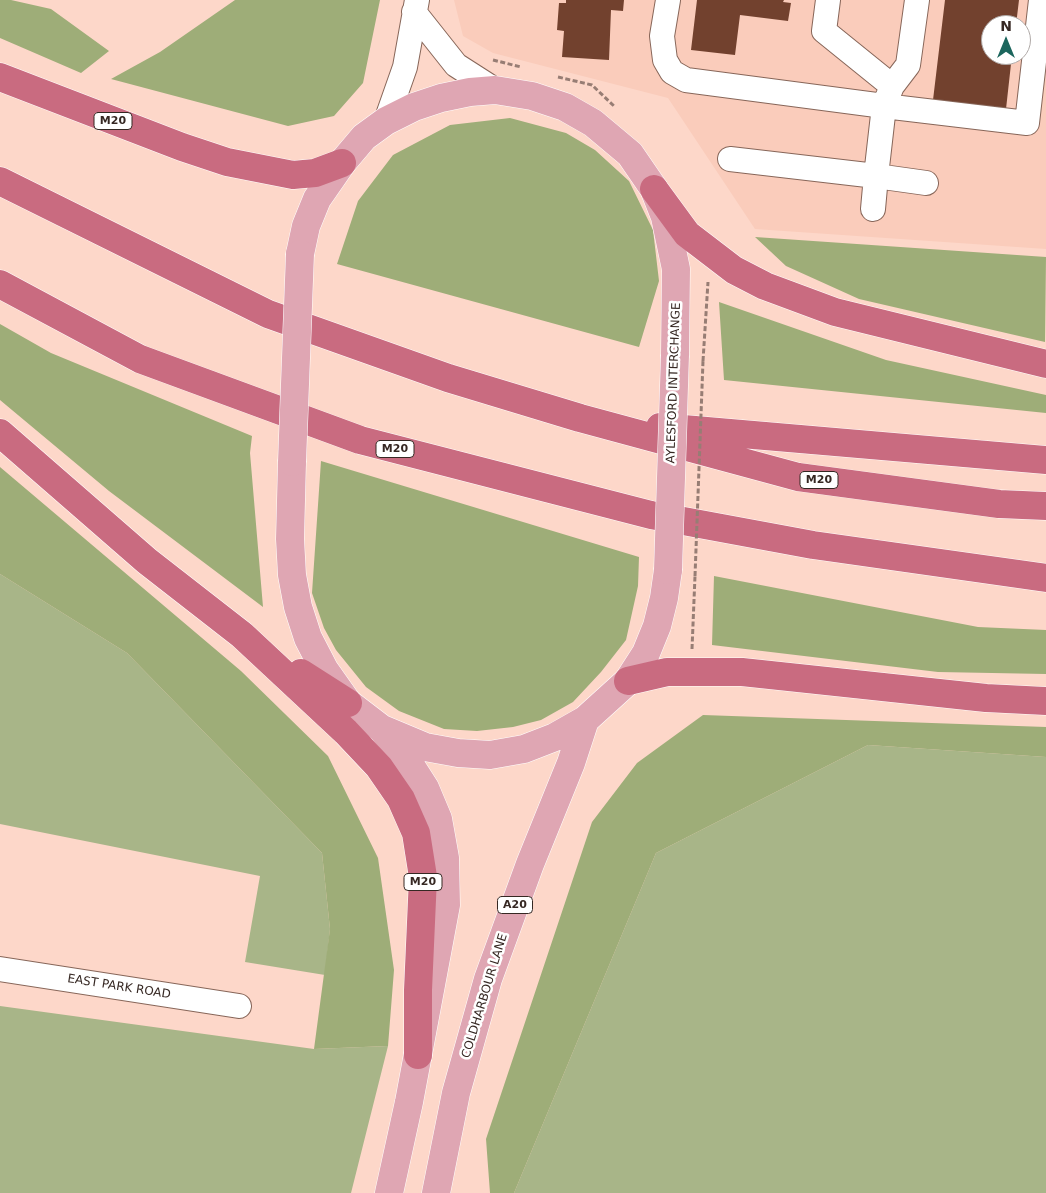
<!DOCTYPE html>
<html>
<head>
<meta charset="utf-8">
<style>
	body { margin:0 }
	#map { position:relative; width:1046px; height:1193px; overflow:hidden; background:#fdd7c9; font-family:"DejaVu Sans",sans-serif }
	canvas { display:block }
	.north { position:absolute; left:981px; top:15px; width:50px; height:50px; box-sizing:border-box; background:#fff; border:1px solid #afa9a7; border-radius:50%; rotate:0deg; font-size:14px; font-weight:700; line-height:20px; text-align:center; color:#362823 }
	.north::after { content:''; display:block; margin:auto; width:18px; height:22px; background:#1c665d; clip-path:polygon(50% 0,100% 100%,50% 72%,0 100%) }
</style>
</head>
<body>
<div id="map">
<canvas width="1046" height="1193"></canvas>
<div class="north">N</div>
</div>
<script>
const c = document.querySelector('canvas').getContext('2d');
c.lineJoin = 'round';
function fillPath(path, color) {
  c.fillStyle = color;
  c.fill(path, 'evenodd');
}
function toPath(rows) {
  const path = new Path2D();
  for (const r of rows) {
    path.moveTo(r[0], r[1]);
    for (let i = 2; i < r.length; i += 2) path.lineTo(r[i], r[i + 1]);
  }
  return path;
}
function stroke(path, color, width, dash) {
  c.strokeStyle = color;
  c.lineWidth = width;
  c.lineCap = dash ? 'butt' : 'round';
  c.setLineDash(dash || []);
  c.stroke(path);
}
function label(font, color, halo, rows, align = 'center') {
  c.font = font + ' "DejaVu Sans",sans-serif';
  c.lineWidth = 5;
  c.setLineDash([]);
  c.textBaseline = 'middle';
  c.strokeStyle = halo;
  c.fillStyle = color;
  for (const [text, x, y, turn = 0] of rows) {
    c.save();
    c.translate(x, y);
    c.rotate((+turn || 0) * Math.PI / 180);
    c.textAlign = isNaN(turn) ? turn : align;
    if (halo) c.strokeText(text, 0, 0);
    c.fillText(text, 0, 0);
    c.restore();
  }
}
fillPath(toPath([
	[454,0,1046,0,1046,249,755,229,668,98,493,53,463,36],
	[991,25,1021,25,1021,55,991,55]
]), '#faccbb');
fillPath(toPath([
	[0,574,127,653,322,853,330,929,325,975,245,962,260,876,0,824],
	[868,745,1046,757,1046,1193,514,1193,656,853],
	[0,1006,314,1049,388,1046,351,1193,0,1193]
]), '#a8b588');
fillPath(toPath([
	[0,0,11,0,51,9,109,51,81,73,0,38],
	[235,0,380,0,363,83,334,116,288,126,111,79,160,52],
	[510,118,566,133,595,150,629,181,653,230,659,281,639,347,337,264,358,201,393,155,450,125],
	[755,237,1046,257,1045,342,859,299,786,266],
	[719,302,886,360,1046,395,1046,413,724,380],
	[0,324,51,353,252,436,250,453,263,607,109,491,0,400],
	[321,461,639,557,638,586,626,640,601,672,573,702,541,720,513,727,477,731,444,729,399,711,366,687,336,650,324,628,312,593],
	[0,467,241,671,328,756,378,858,394,970,388,1046,314,1049,330,929,322,853,127,653,0,574],
	[714,576,978,627,1046,630,1046,674,938,672,712,645],
	[703,715,1046,727,1046,757,868,745,656,853,514,1193,490,1193,486,1139,592,822,637,763]
]), '#9ead78');
fillPath(toPath([
	[566,0,624,0,623,11,611,10,609,60,562,57,564,31,557,30,559,3,566,3],
	[697,0,784,0,783,2,791,3,788,21,740,15,735,55,691,50],
	[945,0,1019,0,1016,25,991,25,991,55,1012,55,1006,109,933,100]
]), '#72412e');
const minor = toPath([
	[668,0,662,36,665,60,672,72,686,80,884,106,876,176,730,159],
	[828,0,824,31,892,86,908,65,917,0],
	[414,12,456,65,495,90],
	[892,86,884,106,1027,123,1041,0],
	[386,121,405,67,417,0],
	[873,209,876,176,926,183],
	[0,969,239,1006]
]);
const major = toPath([
	[300,254,306,226,317,199,342,163,364,137,386,121,414,107,441,98,470,92,495,90,532,96,565,107,593,123,630,154,654,189,665,217,676,269,675,355],
	[292,462,290,539,292,575,298,607,308,638,324,669,348,703,382,729,425,747,458,753,490,755,524,749,555,737,585,720,628,681,646,653,657,626,664,598,668,570],
	[383,730,409,763,425,788,438,819,445,858,446,905,409,1102,389,1193],
	[436,1193,456,1093,488,979,530,864,571,763,585,720]
]);
const highway = toPath([
	[0,77,182,147,227,162,293,175,315,173,342,163],
	[0,181,268,314,448,378,580,418,798,477,999,504,1046,506],
	[654,189,687,234,734,270,765,286,835,312,1046,364],
	[0,284,140,359,360,440,651,515,813,545,1046,578],
	[660,427,1046,460],
	[0,433,147,561,242,635,346,732,379,767,401,799,416,833,423,877,418,990,418,1055],
	[301,673,348,703],
	[628,681,667,672,742,672,986,698,1046,701]
]);
stroke(minor, '#876659', 26);
stroke(major, '#fff', 29);
stroke(highway, '#fff', 29);
stroke(toPath([
	[493,60,521,67],
	[558,77,592,85,615,107],
	[703,361,708,282],
	[692,649,695,576]
]), '#977d74', 3, [5, 2.5]);
stroke(minor, '#fff', 24);
stroke(major, '#dfa6b3', 28);
stroke(highway, '#c96b80', 28);
const majorBridge = toPath([
	[292,462,300,254],
	[668,570,675,355]
]);
stroke(majorBridge, '#fff', 29, []);
stroke(toPath([
	[695,576,703,361]
]), '#977d74', 3, [5, 2.5]);
stroke(majorBridge, '#dfa6b3', 28);
for (const [x, y, w] of [
	[113,121,38],
	[395,449,38],
	[819,480,38],
	[423,882,38],
	[515,905,35]
]) {
  const box = new Path2D();
  box.roundRect(x - w / 2, y - 8.5, w, 17, 4);
  c.fillStyle = '#fff';
  c.fill(box);
  stroke(box, '#362823', 1);
}
label('bold 11px', '#362823', null, [
	["M20",113,121],
	["M20",395,449],
	["M20",819,480],
	["M20",423,882],
	["A20",515,905]
]);
label('12px', '#362823', '#fff', [
	["AYLESFORD INTERCHANGE",674,383,-88],
	["EAST PARK ROAD",119,987,9],
	["COLDHARBOUR LANE",485,996,-73]
]);
</script>
</body>
</html>
